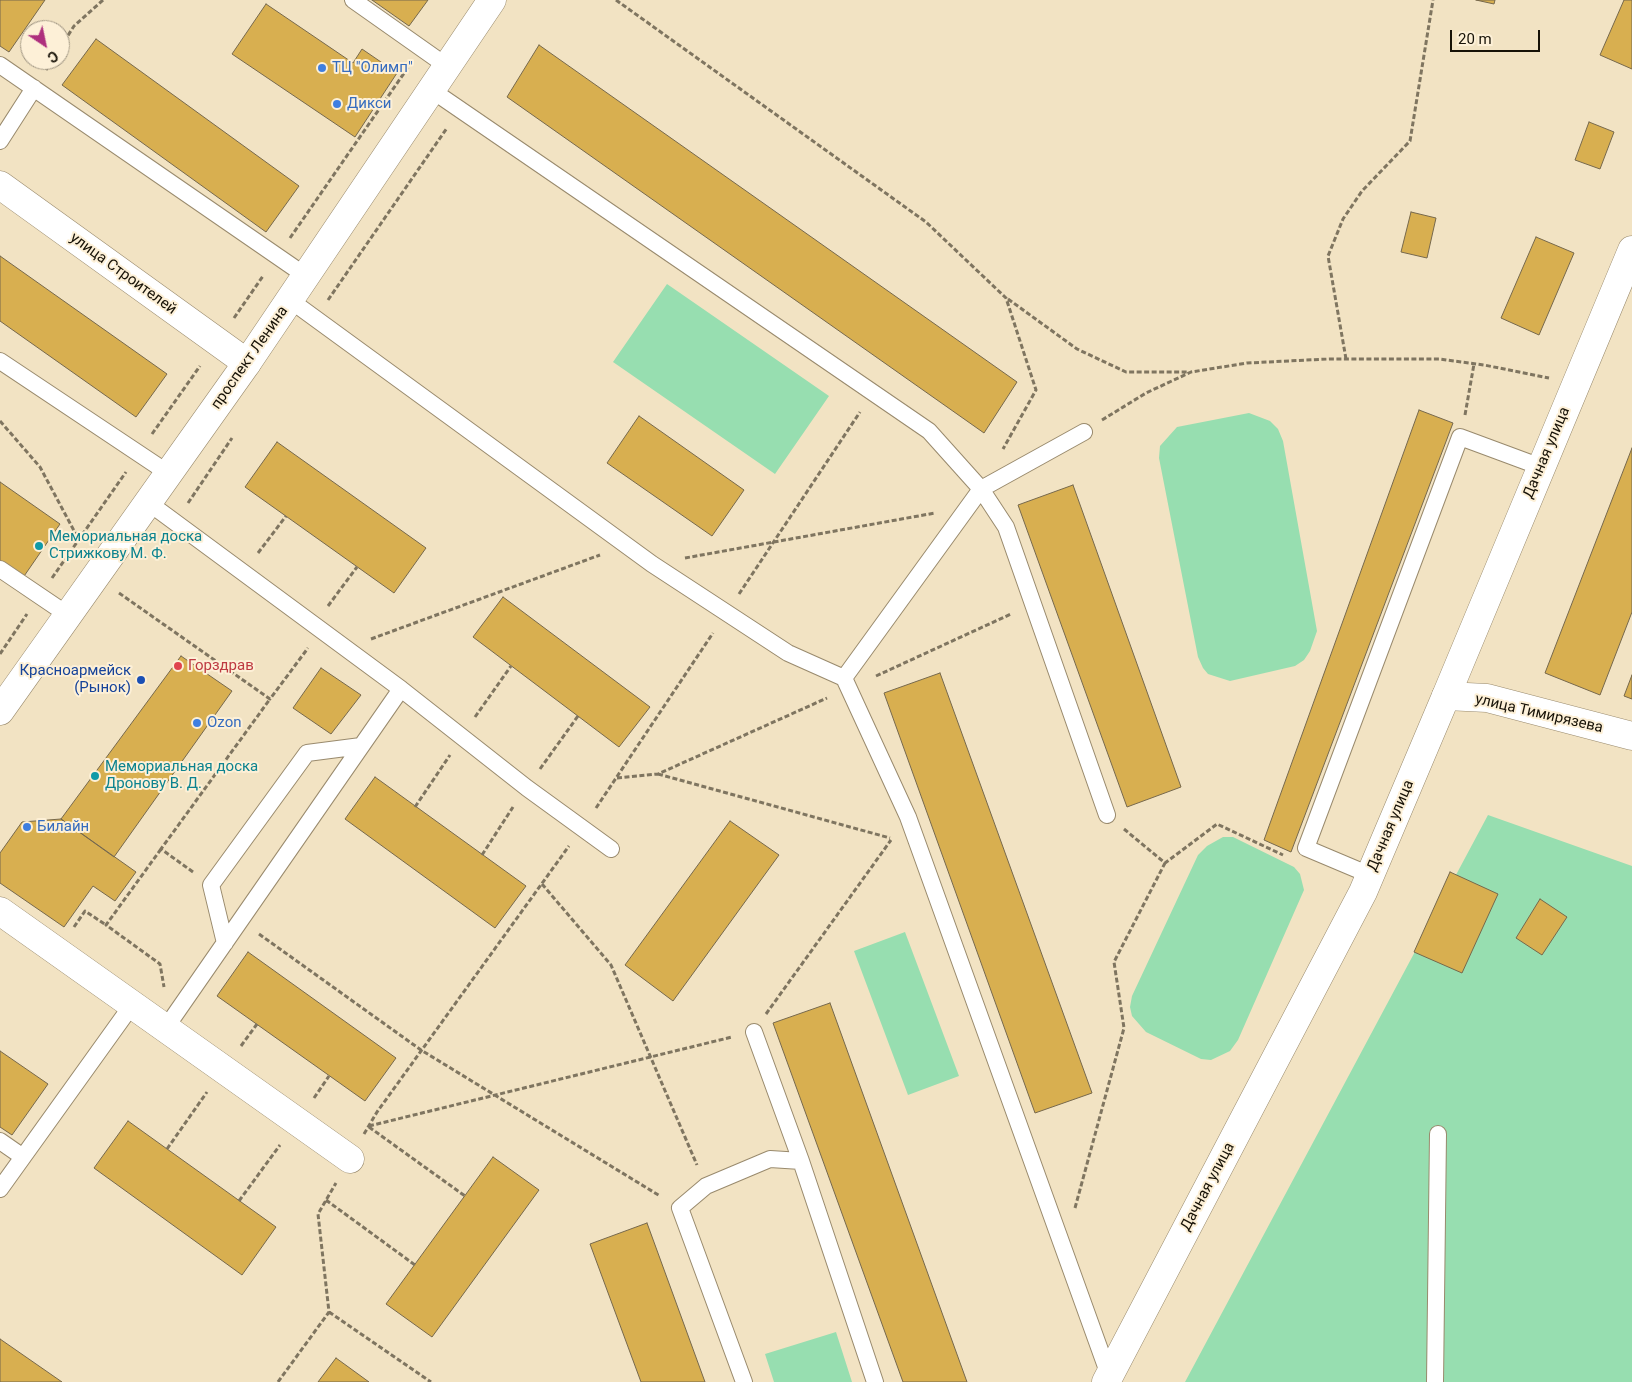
<!DOCTYPE html>
<html>
<head>
<meta charset="utf-8">
<style>
	body { margin:0 }
	#map { position:relative; width:1632px; height:1382px; overflow:hidden; background:#f2e3c3; font-family:Roboto,sans-serif }
	canvas { display:block }
	.north { position:absolute; left:20px; top:20px; width:50px; height:50px; box-sizing:border-box; background:#fdf0d7; border:1px solid #a19784; border-radius:50%; rotate:146deg; font-size:14px; font-weight:700; line-height:20px; text-align:center; color:#171207 }
	.north::after { content:''; display:block; margin:auto; width:18px; height:22px; background:#ae2f7d; clip-path:polygon(50% 0,100% 100%,50% 72%,0 100%) }
	.scale { position:absolute; left:1450px; top:30px; width:90px; height:22px; box-sizing:border-box; border:2px solid #171207; border-top:0; padding-left:6px; font-size:15px; line-height:18px; white-space:nowrap; color:#171207; -webkit-text-stroke:4px #fdf0d7; paint-order:stroke }
</style>
</head>
<body>
<div id="map">
<canvas width="1632" height="1382"></canvas>
<div class="north">С</div>
<div class="scale">20 m</div>
</div>
<script>
const c = document.querySelector('canvas').getContext('2d');
c.lineJoin = 'round';
function fillPath(path, color) {
  c.fillStyle = color;
  c.fill(path, 'evenodd');
}
function toPath(rows) {
  const path = new Path2D();
  for (const r of rows) {
    path.moveTo(r[0], r[1]);
    for (let i = 2; i < r.length; i += 2) path.lineTo(r[i], r[i + 1]);
  }
  return path;
}
function stroke(path, color, width, dash) {
  c.strokeStyle = color;
  c.lineWidth = width;
  c.lineCap = dash ? 'butt' : 'round';
  c.setLineDash(dash || []);
  c.stroke(path);
}
function label(font, color, halo, rows, align = 'center') {
  c.font = font + ' Roboto,sans-serif';
  c.lineWidth = 4;
  c.setLineDash([]);
  c.textBaseline = 'middle';
  c.strokeStyle = halo;
  c.fillStyle = color;
  for (const [text, x, y, turn = 0] of rows) {
    c.save();
    c.translate(x, y);
    c.rotate((+turn || 0) * Math.PI / 180);
    c.textAlign = isNaN(turn) ? turn : align;
    if (halo) c.strokeText(text, 0, 0);
    c.fillText(text, 0, 0);
    c.restore();
  }
}
fillPath(toPath([
	[667,284,829,396,775,474,613,362],
	[1249,413,1270,421,1278,429,1283,441,1317,631,1310,651,1304,660,1295,666,1230,681,1208,674,1203,668,1198,657,1159,458,1160,446,1177,427],
	[1488,815,1632,866,1632,1382,1185,1382],
	[1223,837,1233,837,1294,867,1300,874,1304,890,1238,1040,1230,1051,1211,1060,1201,1059,1146,1032,1132,1016,1130,1007,1132,996,1198,855,1207,846],
	[905,932,959,1076,908,1095,854,951],
	[836,1332,852,1382,774,1382,765,1354]
]), '#97deb0');
const building = toPath([
	[0,0,45,0,9,52,0,46,0,0],
	[372,0,428,0,409,26,372,0],
	[1476,0,1495,0,1494,4,1476,0],
	[1624,0,1632,0,1632,69,1600,55,1624,0],
	[266,4,353,63,362,49,397,73,355,137,232,54,266,4],
	[96,39,299,186,266,232,62,85,96,39],
	[539,45,1017,382,984,433,507,97,539,45],
	[1589,122,1614,132,1600,169,1575,160,1589,122],
	[1411,212,1436,218,1427,258,1401,252,1411,212],
	[1536,237,1574,253,1539,335,1501,318,1536,237],
	[0,256,167,374,136,417,0,321,0,256],
	[1419,410,1453,423,1291,852,1264,840,1419,410],
	[639,416,744,490,712,536,607,463,639,416],
	[277,442,426,548,394,593,245,487,277,442],
	[1632,448,1632,612,1600,695,1545,673,1632,448],
	[0,482,60,524,20,582,0,568,0,482],
	[1073,485,1181,787,1127,807,1018,505,1073,485],
	[503,597,650,707,619,747,473,637,503,597],
	[181,656,232,691,114,857,61,819,181,656],
	[321,668,361,695,331,734,293,708,321,668],
	[940,673,1092,1093,1035,1113,884,693,940,673],
	[1632,675,1632,699,1624,696,1632,675],
	[375,777,526,886,495,928,345,819,375,777],
	[61,819,136,872,115,901,93,886,64,927,0,883,0,853,22,822,61,819],
	[730,821,779,855,673,1001,625,965,730,821],
	[1450,872,1498,894,1462,973,1414,952,1450,872],
	[1540,899,1567,917,1542,955,1516,938,1540,899],
	[248,952,396,1058,365,1101,217,996,248,952],
	[830,1003,967,1382,903,1382,773,1023,830,1003],
	[0,1051,48,1084,12,1135,0,1127,0,1051],
	[128,1121,276,1227,242,1275,94,1168,128,1121],
	[493,1157,539,1190,432,1337,386,1304,493,1157],
	[647,1223,705,1382,641,1382,590,1244,647,1223],
	[0,1339,62,1382,0,1382,0,1339],
	[336,1358,369,1382,318,1382,336,1358]
]);
fillPath(building, '#d8af50');
stroke(building, '#76684c', 1);
const lane = toPath([
	[353,0,448,67],
	[0,65,306,276],
	[433,91,929,431,981,489,844,678],
	[0,141,34,88],
	[290,300,652,564,788,653,844,678,908,817,1109,1375],
	[0,361,168,473],
	[1084,432,981,489,1006,527,1107,815],
	[149,503,401,689,527,788,611,849],
	[0,569,68,615],
	[1370,875,1306,848,1460,437,1541,467],
	[225,943,211,885,307,753,361,746],
	[165,1029,401,689],
	[754,1032,801,1161],
	[0,1141,23,1157],
	[0,1189,132,1005],
	[744,1382,680,1208,706,1186,770,1159,801,1161,875,1382],
	[1435,1382,1438,1134]
]);
const street = toPath([
	[0,185,247,363],
	[1446,696,1632,250],
	[0,911,350,1159]
]);
const secondary = toPath([
	[0,711,247,363,492,0],
	[1106,1382,1363,892,1446,696,1487,698,1632,736]
]);
stroke(lane, '#998a6d', 18);
stroke(street, '#998a6d', 29);
stroke(secondary, '#998a6d', 29);
stroke(toPath([
	[616,0,926,222,1006,298,1036,390,1003,449],
	[60,48,74,26,103,0],
	[46,70,52,60],
	[290,238,409,66],
	[1008,299,1077,349,1126,372,1187,372],
	[328,300,447,128],
	[234,318,263,276],
	[1346,359,1328,256,1343,219,1362,191,1410,141,1433,0],
	[1465,415,1474,364],
	[1102,420,1146,393,1191,372,1247,363,1329,359,1439,359,1484,365,1549,378],
	[0,421,40,467,79,540],
	[152,434,200,366],
	[188,503,232,438],
	[258,553,286,516],
	[685,558,935,513],
	[52,578,126,472],
	[119,593,270,699,308,648],
	[739,594,860,412],
	[328,606,357,567],
	[371,639,600,555],
	[0,654,27,614],
	[876,676,1011,614],
	[475,717,511,666],
	[540,769,578,716],
	[658,774,890,838],
	[617,778,658,774,827,698],
	[415,807,450,755],
	[596,808,713,633],
	[1124,829,1165,863,1217,824,1283,855],
	[161,849,106,925,160,964,164,987],
	[482,855,513,807],
	[193,872,161,849,270,699],
	[542,884,611,965,697,1165],
	[74,927,85,911,106,925],
	[259,934,421,1050,660,1196],
	[766,1014,891,840],
	[241,1046,257,1024],
	[314,1098,329,1076],
	[369,1126,732,1037],
	[369,1127,465,1196],
	[364,1134,377,1112,569,846],
	[167,1149,207,1092],
	[326,1200,415,1265],
	[239,1201,280,1145],
	[1075,1208,1124,1028,1114,962,1165,863],
	[329,1312,431,1382],
	[278,1382,329,1312,318,1214,336,1183]
]), '#7f7560', 3, [5, 2.5]);
stroke(lane, '#fff', 16);
stroke(street, '#fff', 28);
stroke(secondary, '#fff', 28);
for (const [x, y, r, color] of [
	[322,68,5,"#3f7fe0"],
	[337,104,5,"#3f7fe0"],
	[39,546,5,"#0f9aa8"],
	[178,666,5,"#e0444e"],
	[141,680,5,"#1a4fb4"],
	[197,723,5,"#3f7fe0"],
	[95,776,5,"#0f9aa8"],
	[27,827,5,"#3f7fe0"]
]) {
  const dot = new Path2D();
  dot.arc(x, y, r, 0, 2 * Math.PI);
  c.fillStyle = color;
  c.fill(dot);
  stroke(dot, '#fdf0d7', 2);
}
label('15px', '#366cbe', '#fdf0d7', [
	["ТЦ \"Олимп\"",332,68],
	["Дикси",347,104],
	["Ozon",207,723],
	["Билайн",37,827]
], 'left');
label('15px', '#171207', '#fdf0d7', [
	["улица Строителей",123,274,36],
	["проспект Ленина",250,358,-55],
	["Дачная улица",1547,453,-67],
	["улица Тимирязева",1539,714,13],
	["Дачная улица",1391,826,-67],
	["Дачная улица",1208,1187,-62]
]);
label('15px', '#0d838f', '#fdf0d7', [
	["Мемориальная доска",49,537],
	["Стрижкову М. Ф.",49,554],
	["Мемориальная доска",105,767],
	["Дронову В. Д.",105,784]
], 'left');
label('15px', '#be3a42', '#fdf0d7', [
	["Горздрав",188,666]
], 'left');
label('15px', '#164399', '#fdf0d7', [
	["Красноармейск",131,671],
	["(Рынок)",131,688]
], 'right');
</script>
</body>
</html>
